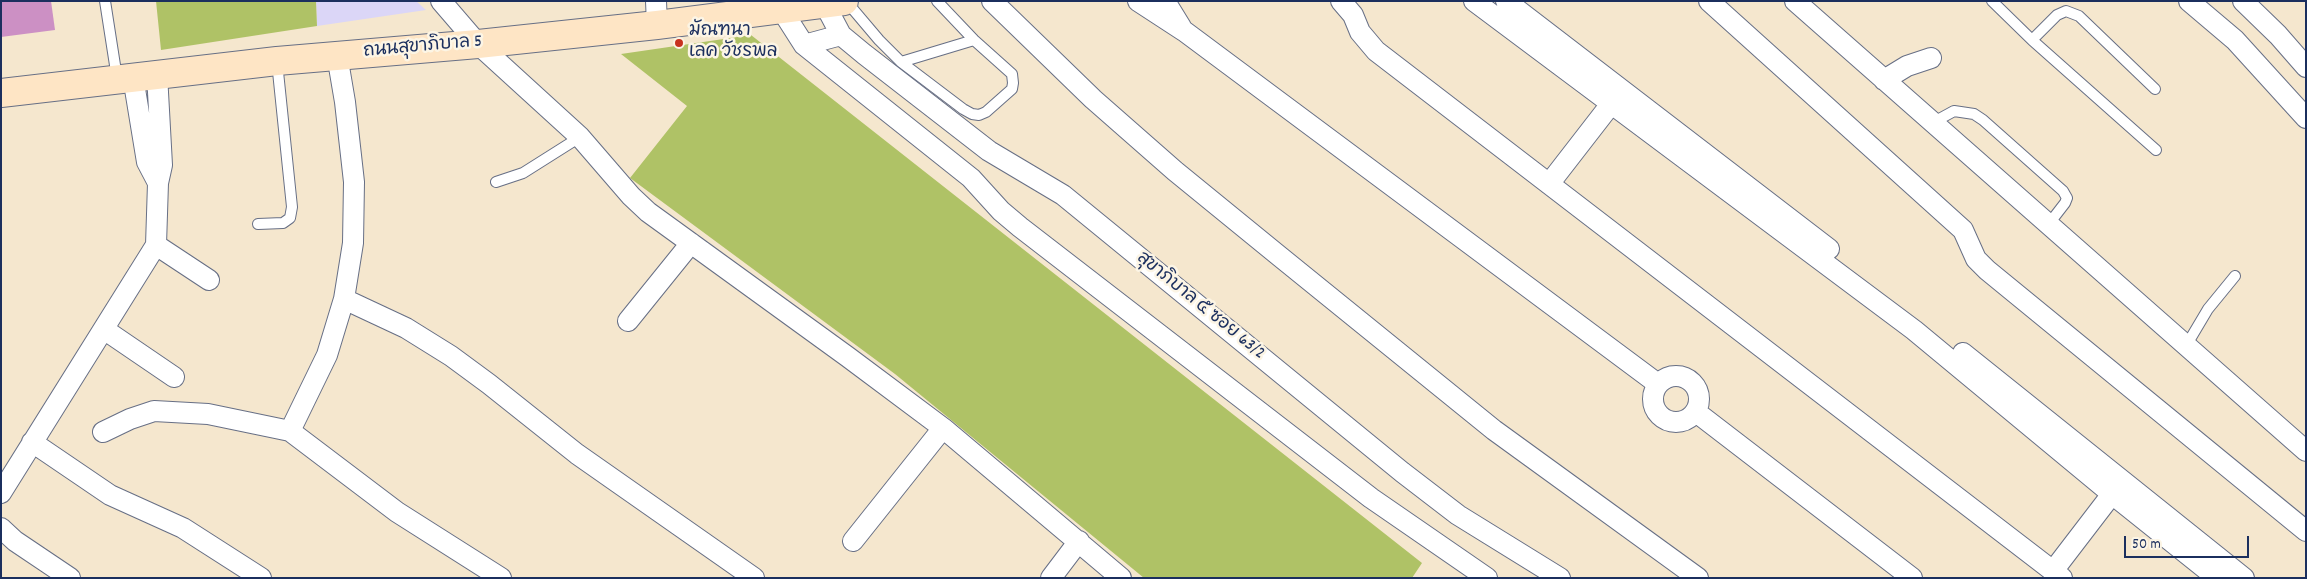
<!DOCTYPE html>
<html>
<head>
<meta charset="utf-8">
<style>
	body { margin:0 }
	#map { position:relative; width:2307px; height:579px; overflow:hidden; background:#f5e7ce; font-family:Dekko,sans-serif }
	canvas { display:block }
	.frame { position:absolute; inset:0; border:2px solid #1b2f5e; pointer-events:none }
	.scale { position:absolute; left:2124px; top:536px; width:125px; height:22px; box-sizing:border-box; border:2px solid #1b2f5e; border-top:0; padding-left:6px; font-size:15px; line-height:18px; white-space:nowrap; color:#1b2f5e; -webkit-text-stroke:4px #fcf5e5; paint-order:stroke }
</style>
</head>
<body>
<div id="map">
<canvas width="2307" height="579"></canvas>
<div class="frame"></div>
<div class="scale">50 m</div>
</div>
<script>
const c = document.querySelector('canvas').getContext('2d');
c.lineJoin = 'round';
function fillPath(path, color) {
  c.fillStyle = color;
  c.fill(path, 'evenodd');
}
function toPath(rows) {
  const path = new Path2D();
  for (const r of rows) {
    if (r.length === 3) {
      path.moveTo(r[0] + r[2], r[1]);
      path.arc(r[0], r[1], r[2], 0, 2 * Math.PI);
      continue;
    }
    path.moveTo(r[0], r[1]);
    for (let i = 2; i < r.length; i += 2) path.lineTo(r[i], r[i + 1]);
  }
  return path;
}
function stroke(path, color, width, dash) {
  c.strokeStyle = color;
  c.lineWidth = width;
  c.lineCap = dash ? 'butt' : 'round';
  c.setLineDash(dash || []);
  c.stroke(path);
}
function label(font, color, halo, rows, align = 'center') {
  c.font = font + ' Dekko,"Playpen Sans Thai",sans-serif';
  c.lineWidth = 5;
  c.setLineDash([]);
  c.textBaseline = 'middle';
  c.strokeStyle = halo;
  c.fillStyle = color;
  for (const [text, x, y, turn = 0] of rows) {
    c.save();
    c.translate(x, y);
    c.rotate((+turn || 0) * Math.PI / 180);
    c.textAlign = isNaN(turn) ? turn : align;
    if (halo) c.strokeText(text, 0, 0);
    c.fillText(text, 0, 0);
    c.restore();
  }
}
fillPath(toPath([
	[316,1,416,1,426,10,317,26]
]), '#dbd6f7');
fillPath(toPath([
	[156,1,316,1,317,26,161,50],
	[751,35,1422,563,1412,578,1144,578,895,374,630,178,687,106,621,54]
]), '#afc266');
fillPath(toPath([
	[1,1,51,1,55,30,1,37]
]), '#cc90c4');
const lane = toPath([
	[105,1,117,78],
	[846,1,879,40,901,62,963,109,972,114,979,115,986,112,1012,89,1013,83,1012,74,974,40,937,1],
	[1992,1,2032,40,2156,150],
	[2032,40,2057,15,2066,11,2079,16,2155,89],
	[901,62,974,40],
	[1932,123,1954,111,1974,114,1983,120,2063,191,2067,198,2065,203,2048,225],
	[496,182,523,173,580,137],
	[258,224,283,223,290,218,292,207,277,62],
	[2186,346,2208,309,2235,276]
]);
const street = toPath([
	[441,1,478,44,580,137,631,196,648,212,848,357,943,428,1121,578],
	[656,1,657,25],
	[823,1,841,35,864,54,989,151,1063,195,1402,472,1458,515,1560,578],
	[992,1,1093,99,1175,171,1278,255,1494,430,1698,578],
	[1138,1,1184,31,1658,384],
	[1165,1,1181,27],
	[1341,1,1353,15,1360,32,1376,51,2062,578],
	[1474,1,1914,330,2112,494,2217,578],
	[1506,1,1829,249],
	[1709,1,1963,230,1976,259,1987,270,2306,531],
	[1795,1,2306,451],
	[2189,1,2235,40,2306,118],
	[2243,1,2278,35,2306,67],
	[781,9,804,45,971,178,1001,211,1020,227,1371,498,1487,578],
	[804,45,841,35],
	[337,55,345,102,354,182,353,243,344,299,327,355,290,431,397,512,501,578],
	[133,77,147,162,158,183],
	[1884,80,1907,66,1931,58],
	[1549,184,1611,104],
	[156,245,209,280],
	[344,299,406,328,451,356,489,384,577,454,754,578],
	[628,321,691,243],
	[105,330,174,377],
	[1963,353,2244,578],
	[1676,399,23],
	[1696,412,1912,578],
	[103,432,130,419,154,411,208,414,290,431],
	[32,442,110,495,183,528,261,578],
	[1,493,156,245,158,183,162,165,157,74],
	[1,528,15,541,70,578],
	[853,541,943,428],
	[2053,571,2112,494],
	[1051,578,1079,541]
]);
const secondary = toPath([
	[1,93,277,61,478,44,657,25,844,1]
]);
stroke(lane, '#676f85', 12);
stroke(street, '#676f85', 22);
stroke(secondary, '#676f85', 30);
stroke(lane, '#fff', 10);
stroke(street, '#fff', 20);
stroke(secondary, '#fee5c5', 28);
for (const [x, y, r, color] of [
	[679,43,5,"#c8321e"]
]) {
  const dot = new Path2D();
  dot.arc(x, y, r, 0, 2 * Math.PI);
  c.fillStyle = color;
  c.fill(dot);
  stroke(dot, '#fcf5e5', 2);
}
label('18px', '#1b2f5e', '#fcf5e5', [
	["มัณฑนา",689,33],
	["เลค วัชรพล",689,54]
], 'left');
label('18px', '#1b2f5e', '#fcf5e5', [
	["ถนนสุขาภิบาล 5",423,48,-5],
	["สุขาภิบาล ๕ ซอย 63/2",1200,307,39]
]);
</script>
</body>
</html>
